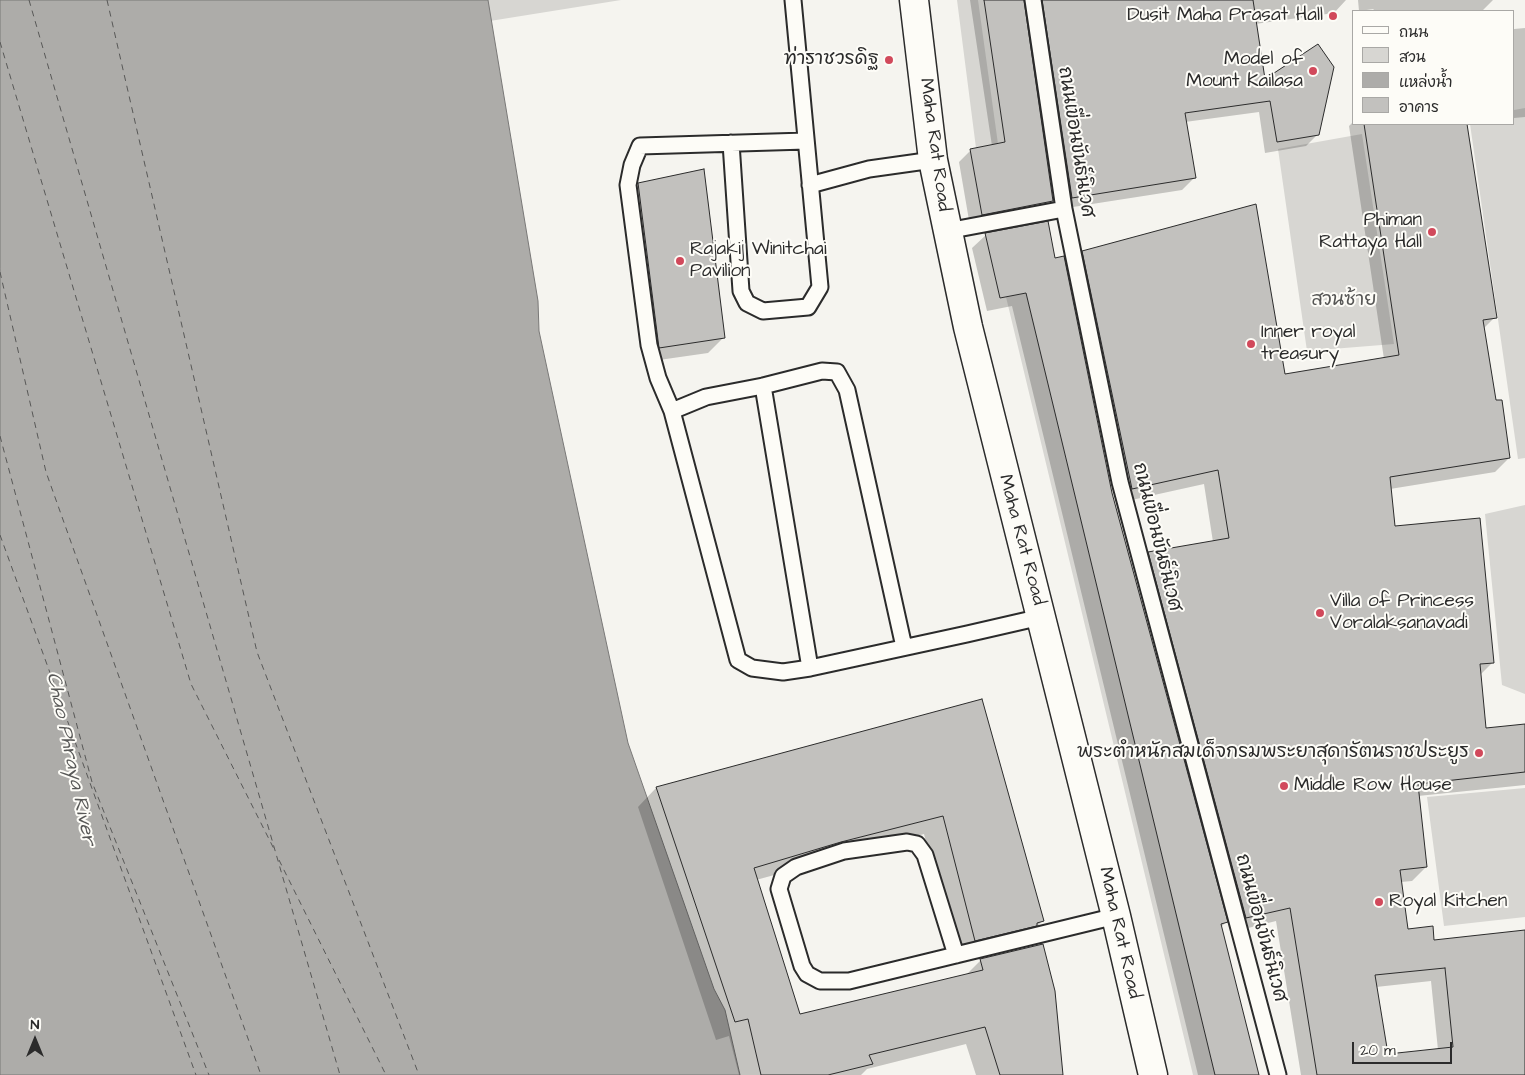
<!DOCTYPE html>
<html>
<head>
<meta charset="utf-8">
<style>
	body { margin:0 }
	#map { position:relative; width:1525px; height:1075px; overflow:hidden; background:#f5f4ef; font-family:"Architects Daughter","Playpen Sans Thai",sans-serif }
	canvas { display:block }
	.legend { position:absolute; left:1352px; top:10px; width:162px; height:115px; box-sizing:border-box; background:#fdfcf7; border:1px solid #a9a8a5; margin:0; padding:6px 9px; list-style:none; font-size:15px; color:#2b2b2b }
	.legend li { display:flex; align-items:center; gap:10px; height:25px }
	.legend b { width:25px; border:1px solid #a9a8a5 }
	.north { position:absolute; left:10px; top:1015px; width:50px; height:50px; -webkit-text-stroke:4px #fdfcf7; paint-order:stroke; rotate:0deg; font-size:14px; font-weight:700; line-height:20px; text-align:center; color:#2b2b2b }
	.north::after { content:''; display:block; margin:auto; width:18px; height:22px; background:#2b2b2b; clip-path:polygon(50% 0,100% 100%,50% 72%,0 100%) }
	.scale { position:absolute; left:1352px; top:1042px; width:100px; height:22px; box-sizing:border-box; border:2px solid #2b2b2b; border-top:0; padding-left:6px; font-size:15px; line-height:18px; white-space:nowrap; color:#2b2b2b; -webkit-text-stroke:4px #fdfcf7; paint-order:stroke }
</style>
</head>
<body>
<div id="map">
<canvas width="1525" height="1075"></canvas>
<ul class="legend">
<li><b style="height:6px;background:#fdfcf7"></b>ถนน</li>
<li><b style="height:14px;background:#d7d6d2"></b>สวน</li>
<li><b style="height:14px;background:#adaca9"></b>แหล่งน้ำ</li>
<li><b style="height:14px;background:#c2c1be"></b>อาคาร</li>
</ul>
<div class="north">N</div>
<div class="scale">20 m</div>
</div>
<script>
const c = document.querySelector('canvas').getContext('2d');
c.lineJoin = 'round';
function fillPath(path, color) {
  c.fillStyle = color;
  c.fill(path, 'evenodd');
}
function toPath(rows) {
  const path = new Path2D();
  for (const r of rows) {
    path.moveTo(r[0], r[1]);
    for (let i = 2; i < r.length; i += 2) path.lineTo(r[i], r[i + 1]);
  }
  return path;
}
function stroke(path, color, width, dash) {
  c.strokeStyle = color;
  c.lineWidth = width;
  c.lineCap = dash ? 'butt' : 'round';
  c.setLineDash(dash || []);
  c.stroke(path);
}
function label(font, color, halo, rows, align = 'center') {
  c.font = font + ' "Architects Daughter","Playpen Sans Thai",sans-serif';
  c.lineWidth = 4;
  c.setLineDash([]);
  c.textBaseline = 'middle';
  c.strokeStyle = halo;
  c.fillStyle = color;
  for (const [text, x, y, turn = 0] of rows) {
    c.save();
    c.translate(x, y);
    c.rotate((+turn || 0) * Math.PI / 180);
    c.textAlign = isNaN(turn) ? turn : align;
    if (halo) c.strokeText(text, 0, 0);
    c.fillText(text, 0, 0);
    c.restore();
  }
}
fillPath(toPath([
	[487,0,621,0,490,21],
	[957,0,978,0,998,144,976,148],
	[1525,108,1525,458,1518,459,1470,124,1514,124,1514,110],
	[1362,134,1394,344,1307,351,1278,149],
	[1026,293,1215,1075,1193,1075,1006,297],
	[1525,505,1525,694,1502,685,1485,514],
	[1525,788,1525,917,1444,926,1427,797]
]), '#d7d6d2');
const water = toPath([
	[0,0,488,0,538,301,539,331,628,743,714,989,725,1010,740,1075,0,1075,0,0]
]);
fillPath(water, '#adaca9');
stroke(water, '#797877', 1);
fillPath(toPath([
	[970,0,1346,0,1334,13,1255,24,1264,81,1318,134,1306,146,1265,153,1259,112,1185,122,1194,178,1182,190,1060,209,1031,11,1023,3,1052,200,1040,212,970,226,959,162,971,150,992,146],
	[1358,0,1493,0,1482,11,1372,11,1374,9,1359,11],
	[1525,28,1525,117,1514,118,1514,29],
	[1354,121,1354,124,1370,124,1377,135,1376,124,1466,124,1495,317,1483,329,1495,402,1509,458,1495,472,1390,489,1394,527,1493,662,1480,675,1485,730,1525,725,1525,785,1418,796,1426,867,1412,881,1401,882,1406,930,1433,941,1525,932,1525,1075,1301,1075,1276,921,1232,932,1135,567,1149,553,1213,542,1204,484,1118,503,1069,266,1083,252,1284,376,1384,359,1349,126],
	[1431,981,1438,1050,1387,1056,1376,987],
	[639,184,723,338,708,353,645,362,624,199],
	[986,235,1054,259,1111,494,1226,922,1221,927,1257,1075,1198,1075,1012,306,987,311,972,248],
	[981,700,1042,921,1024,940,957,958,924,834,756,880,799,1016,965,976,981,960,1063,1075,976,1075,966,1044,867,1069,861,1075,739,1075,729,1036,716,1040,638,807,656,788]
]), '#0003');
stroke(toPath([
	[29,0,340,1075],
	[107,0,257,652,419,1075],
	[0,42,191,684,275,851],
	[0,272,46,472,261,1075],
	[0,436,92,782,209,1075],
	[0,535,196,1075],
	[279,860,386,1075]
]), '#585857', 1, [6, 5]);
const building = toPath([
	[984,0,1024,0,1053,201,982,215,970,149,1005,142,984,0],
	[1042,0,1253,0,1265,79,1318,44,1334,67,1319,135,1277,142,1270,101,1185,113,1196,178,1072,198,1042,0],
	[1364,124,1467,124,1497,318,1483,320,1496,400,1502,400,1510,458,1390,477,1395,526,1480,518,1494,663,1480,664,1486,728,1525,724,1525,772,1418,784,1427,867,1400,870,1408,929,1433,926,1434,940,1525,930,1525,1075,1317,1075,1290,908,1246,918,1148,552,1229,538,1218,470,1132,489,1082,251,1256,204,1285,374,1399,355,1364,124],
	[1445,968,1453,1047,1388,1054,1375,975,1445,968],
	[704,169,725,338,659,348,638,183,704,169],
	[1048,221,1055,258,1064,256,1112,493,1228,922,1221,924,1259,1075,1215,1075,1026,293,1000,298,985,233,1048,221],
	[982,699,1044,921,1037,923,1037,926,975,941,943,816,841,842,754,868,800,1014,983,970,980,959,1043,944,1055,991,1063,1075,1000,1075,985,1027,869,1055,873,1064,828,1075,761,1075,748,1019,735,1022,656,787,982,699]
]);
fillPath(building, '#c2c1be');
stroke(building, '#2b2b2b', 1);
const lane = toPath([
	[1033,0,1064,209,1120,482,1278,1075],
	[731,143,741,291,747,303,763,311,808,307,820,287,793,0],
	[810,185,869,169,933,160],
	[947,231,1064,209],
	[763,386,810,668],
	[672,411,658,378,649,345,628,185,632,165,640,146,806,141],
	[904,647,847,390,837,372,822,371,763,386,706,397,672,411,738,660,752,668,783,672,810,668,967,634,1041,617],
	[956,955,925,855,917,844,907,842,844,851,796,867,783,876,779,889,802,966,807,974,820,981,849,981,1116,916]
]);
const secondary = toPath([
	[914,0,933,160,968,327,1116,916,1153,1075]
]);
stroke(lane, '#2b2b2b', 19);
stroke(secondary, '#2b2b2b', 31);
stroke(lane, '#fdfcf7', 15);
stroke(secondary, '#fdfcf7', 28);
for (const [x, y, r, color] of [
	[1333,16,5,"#d1495b"],
	[889,60,5,"#d1495b"],
	[1313,71,5,"#d1495b"],
	[1432,232,5,"#d1495b"],
	[680,261,5,"#d1495b"],
	[1251,344,5,"#d1495b"],
	[1320,613,5,"#d1495b"],
	[1479,753,5,"#d1495b"],
	[1284,786,5,"#d1495b"],
	[1379,902,5,"#d1495b"]
]) {
  const dot = new Path2D();
  dot.arc(x, y, r, 0, 2 * Math.PI);
  c.fillStyle = color;
  c.fill(dot);
  stroke(dot, '#fdfcf7', 2);
}
label('19px', '#2b2b2b', '#fdfcf7', [
	["Dusit Maha Prasat Hall",1323,16],
	["ท่าราชวรดิฐ",879,60],
	["Model of",1303,60],
	["Mount Kailasa",1303,82],
	["Phiman",1422,221],
	["Rattaya Hall",1422,243],
	["Rajakij Winitchai",690,250,"left"],
	["Pavilion",690,272,"left"],
	["Inner royal",1261,333,"left"],
	["treasury",1261,355,"left"],
	["Villa of Princess",1330,602,"left"],
	["Voralaksanavadi",1330,624,"left"],
	["พระตำหนักสมเด็จกรมพระยาสุดารัตนราชประยูร",1469,753],
	["Middle Row House",1294,786,"left"],
	["Royal Kitchen",1389,902,"left"]
], 'right');
label('19px', '#2b2b2b', '#fdfcf7', [
	["ถนนเขื่อนขันธ์นิเวศ",1075,142,81],
	["Maha Rat Road",934,145,82],
	["ถนนเขื่อนขันธ์นิเวศ",1156,537,76],
	["Maha Rat Road",1021,540,75],
	["ถนนเขื่อนขันธ์นิเวศ",1260,928,75],
	["Maha Rat Road",1119,933,77]
]);
label('19px', '#565655', '#fdfcf7', [
	["สวนซ้าย",1344,301]
]);
label('italic 20px', '#585857', '#fdfcf7', [
	["Chao Phraya River",70,759,78]
]);
</script>
</body>
</html>
